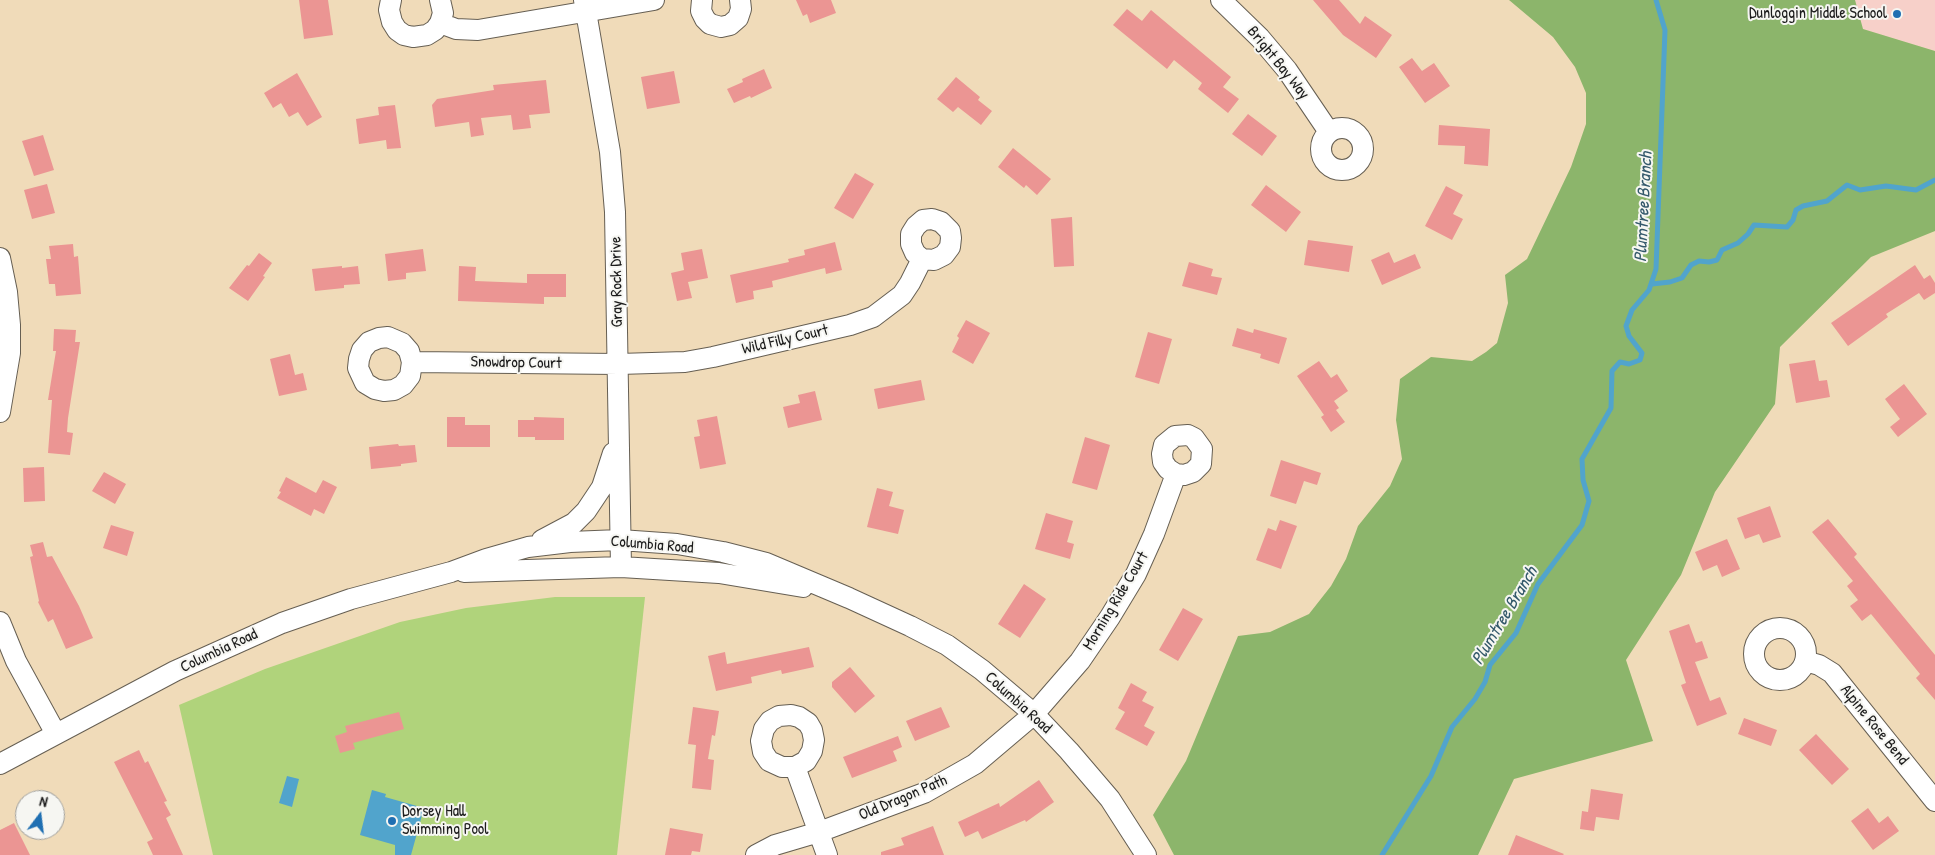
<!DOCTYPE html>
<html>
<head>
<meta charset="utf-8">
<style>
	body { margin:0 }
	#map { position:relative; width:1935px; height:855px; overflow:hidden; background:#f0dbb9; font-family:"Patrick Hand",sans-serif }
	canvas { display:block }
	.north { position:absolute; left:15px; top:790px; width:50px; height:50px; box-sizing:border-box; background:#f6f6f2; border:1px solid #9f9f9c; border-radius:50%; rotate:15deg; font-size:14px; font-weight:700; line-height:20px; text-align:center; color:#1c1c1c }
	.north::after { content:''; display:block; margin:auto; width:18px; height:22px; background:#1f6fb2; clip-path:polygon(50% 0,100% 100%,50% 72%,0 100%) }
</style>
</head>
<body>
<div id="map">
<canvas width="1935" height="855"></canvas>
<div class="north">N</div>
</div>
<script>
const c = document.querySelector('canvas').getContext('2d');
c.lineJoin = 'round';
function fillPath(path, color) {
  c.fillStyle = color;
  c.fill(path, 'evenodd');
}
function toPath(rows) {
  const path = new Path2D();
  for (const r of rows) {
    if (r.length === 3) {
      path.moveTo(r[0] + r[2], r[1]);
      path.arc(r[0], r[1], r[2], 0, 2 * Math.PI);
      continue;
    }
    path.moveTo(r[0], r[1]);
    for (let i = 2; i < r.length; i += 2) path.lineTo(r[i], r[i + 1]);
  }
  return path;
}
function stroke(path, color, width, dash) {
  c.strokeStyle = color;
  c.lineWidth = width;
  c.lineCap = dash ? 'butt' : 'round';
  c.setLineDash(dash || []);
  c.stroke(path);
}
function label(font, color, halo, rows, align = 'center') {
  c.font = font + ' "Patrick Hand",sans-serif';
  c.lineWidth = 4;
  c.setLineDash([]);
  c.textBaseline = 'middle';
  c.strokeStyle = halo;
  c.fillStyle = color;
  for (const [text, x, y, turn = 0] of rows) {
    c.save();
    c.translate(x, y);
    c.rotate((+turn || 0) * Math.PI / 180);
    c.textAlign = isNaN(turn) ? turn : align;
    if (halo) c.strokeText(text, 0, 0);
    c.fillText(text, 0, 0);
    c.restore();
  }
}
fillPath(toPath([
	[1855,0,1935,0,1935,51,1863,29]
]), '#f7d0c9');
fillPath(toPath([
	[555,597,645,597,617,855,213,855,179,705,265,669,400,622,466,608]
]), '#b0d37b');
fillPath(toPath([
	[1509,0,1855,0,1863,29,1935,51,1935,231,1871,257,1780,347,1775,404,1715,492,1681,575,1626,660,1653,741,1514,779,1478,855,1174,855,1153,815,1186,761,1238,636,1270,632,1309,614,1331,586,1346,559,1358,526,1390,486,1402,459,1396,420,1400,379,1431,357,1472,361,1486,352,1497,343,1508,303,1505,275,1527,259,1571,167,1586,124,1586,93,1575,67,1553,37]
]), '#8cb56b');
fillPath(toPath([
	[287,776,299,779,292,807,279,803],
	[372,790,386,794,385,797,424,808,411,855,395,855,395,845,360,835]
]), '#51a4cc');
stroke(toPath([
	[1652,284,1670,282,1682,278,1691,265,1699,261,1709,262,1717,260,1722,250,1738,243,1748,234,1754,225,1787,227,1793,220,1796,210,1803,206,1827,201,1847,185,1860,190,1886,186,1916,190,1935,180],
	[1382,855,1431,776,1452,727,1475,699,1485,682,1490,665,1516,633,1538,584,1582,525,1589,501,1583,480,1582,459,1611,408,1612,371,1620,362,1629,364,1640,360,1642,353,1629,336,1626,326,1632,310,1649,290,1656,269,1665,30,1656,0]
]), '#51a4cc', 5);
fillPath(toPath([
	[299,0,328,0,333,35,304,39],
	[796,0,831,0,836,13,810,23,807,14,803,16],
	[1313,0,1339,0,1360,24,1365,16,1392,35,1376,58,1343,35],
	[1127,9,1142,21,1151,10,1231,77,1223,87,1239,99,1228,113,1198,89,1202,83,1174,60,1167,69,1113,25],
	[1412,58,1422,71,1434,63,1450,86,1425,103,1399,67],
	[764,69,772,88,751,98,750,96,734,103,727,89,743,82,742,79],
	[674,71,680,103,647,109,641,77],
	[297,73,322,117,307,126,298,112,289,117,281,103,273,108,264,93],
	[956,77,980,97,978,100,992,111,981,125,958,107,953,112,937,99],
	[546,80,550,113,529,115,531,128,513,130,511,115,481,118,484,135,471,137,469,122,435,127,432,105,437,99,494,90,493,85],
	[395,105,401,148,387,149,386,140,359,144,356,119,379,115,378,107],
	[1248,114,1277,136,1262,156,1232,134],
	[1439,125,1490,129,1488,166,1464,164,1465,146,1438,145],
	[43,135,54,170,34,176,22,141],
	[1013,148,1051,179,1037,195,1026,185,1024,188,998,167],
	[855,173,874,184,853,219,834,208],
	[47,184,55,213,32,219,24,190],
	[1266,185,1301,212,1286,232,1251,205],
	[1446,186,1463,195,1453,214,1463,219,1452,240,1425,226],
	[1072,217,1074,266,1054,267,1051,219],
	[1308,240,1353,246,1349,272,1304,265],
	[835,242,842,270,826,274,825,268,772,281,773,287,753,291,754,299,736,303,730,275,789,262,788,259,805,255,804,250],
	[73,244,74,257,78,256,81,294,56,296,55,284,49,284,46,259,51,259,49,246],
	[423,249,426,271,406,273,406,279,388,281,385,254],
	[702,249,708,278,688,282,692,298,677,301,671,273,684,270,681,253],
	[1389,252,1394,263,1415,254,1421,268,1382,285,1371,260],
	[259,253,272,263,263,276,265,277,248,301,229,288,247,265,249,266],
	[1189,262,1213,269,1211,276,1222,278,1217,295,1182,286],
	[1915,265,1924,279,1930,275,1935,283,1935,293,1924,300,1919,293,1886,314,1888,317,1848,346,1831,323],
	[342,266,342,268,358,266,360,284,344,285,344,288,315,291,312,269],
	[459,266,476,267,475,281,527,283,527,274,566,274,566,297,544,297,544,304,458,301],
	[966,320,990,333,973,364,952,352,959,338,957,336],
	[1237,328,1253,333,1254,329,1287,338,1279,364,1260,358,1261,354,1232,346],
	[54,329,76,330,75,342,80,342,68,418,67,432,73,433,70,455,48,453,52,400,48,400,56,351,53,351],
	[1148,332,1172,339,1159,384,1135,377],
	[290,354,295,375,303,373,307,390,279,396,270,359],
	[1815,360,1819,381,1827,380,1830,397,1796,403,1789,364],
	[1319,361,1331,378,1337,374,1348,391,1334,401,1339,408,1336,410,1345,422,1331,432,1321,417,1324,415,1297,376],
	[921,380,925,400,878,409,874,389],
	[1904,384,1927,414,1898,437,1890,427,1900,419,1885,399],
	[815,391,822,420,788,428,783,407,800,403,798,395],
	[717,416,726,464,700,469,694,437,700,436,697,420],
	[447,417,465,417,465,425,490,425,490,447,447,447],
	[534,417,564,418,564,440,535,440,535,437,518,437,518,420,534,420],
	[1085,437,1110,445,1097,490,1072,483],
	[398,444,399,446,415,445,417,462,401,464,401,466,371,469,369,447],
	[1281,460,1321,473,1317,485,1304,481,1296,504,1270,496],
	[44,467,45,501,24,502,23,468],
	[104,472,126,484,115,504,92,491],
	[286,477,316,493,323,480,337,487,324,514,314,509,311,516,277,498,281,492,279,491],
	[877,488,893,492,889,506,904,510,898,534,867,527],
	[1770,506,1781,537,1763,543,1759,534,1745,539,1737,518],
	[1046,513,1073,521,1067,542,1074,544,1070,559,1035,549],
	[1828,519,1857,554,1854,557,1935,655,1935,700,1916,678,1920,674,1871,614,1862,621,1850,606,1858,600,1847,586,1853,581,1812,532],
	[1280,520,1297,526,1281,569,1256,560,1268,528,1276,531],
	[111,525,134,532,127,556,103,548],
	[1727,539,1740,569,1722,577,1717,565,1703,571,1695,552],
	[43,542,47,557,52,556,79,606,93,638,66,649,53,619,48,622,38,602,39,601,30,557,33,556,30,545],
	[1024,584,1046,599,1020,638,998,624],
	[1183,608,1203,619,1178,661,1159,650],
	[1689,624,1696,643,1702,641,1708,658,1695,662,1710,701,1720,697,1727,714,1697,726,1681,685,1686,683,1669,631],
	[809,647,814,667,782,674,781,670,751,677,752,683,716,691,708,656,725,652,727,664],
	[850,667,875,696,855,713,832,687,832,682],
	[1131,683,1147,692,1142,701,1154,707,1144,726,1155,732,1147,746,1115,729,1125,712,1118,708],
	[693,707,719,711,715,736,712,735,708,759,714,760,711,790,692,788,696,745,688,744],
	[941,707,950,727,915,741,906,721],
	[399,712,404,729,353,743,355,749,340,753,335,736,347,732,345,726],
	[1744,718,1777,730,1771,746,1738,734],
	[1816,734,1849,769,1832,785,1799,750],
	[898,736,902,747,893,751,897,761,852,778,843,757],
	[139,750,145,763,148,761,167,801,164,802,171,815,166,818,183,855,153,855,147,842,153,839,114,762],
	[1039,780,1054,802,1026,822,1025,820,982,839,978,831,965,837,958,822,999,803,1000,807],
	[1591,789,1623,794,1619,820,1596,817,1594,831,1580,829,1582,811,1588,812],
	[1868,808,1879,823,1888,816,1899,831,1873,850,1851,821],
	[14,823,30,855,0,855,0,830],
	[933,826,944,855,881,855,881,852,904,845,901,838],
	[670,828,703,834,700,852,692,851,691,855,665,855],
	[1516,835,1564,854,1563,855,1508,855]
]), '#eb9593');
const minor = toPath([
	[391,0,389,10,392,22,397,30,404,35,413,37,427,35,435,30,440,23,443,13,440,0],
	[584,0,610,152,615,212,621,567],
	[702,0,701,11,705,19,710,24,721,27,730,25,738,18,741,9,740,0],
	[1221,0,1260,38,1287,70,1329,132],
	[440,23,456,29,478,30,654,0],
	[1342,149,21],
	[0,258,7,292,10,325,10,353,0,412],
	[412,362,410,376,403,385,394,390,384,391,375,389,365,383,358,368,359,359,362,350,369,342,379,338,388,337,402,343,409,351,412,362,619,364,685,362,713,357,850,325,873,317,902,295,910,283,922,259,934,260,944,255,950,247,951,238,950,231,941,222,932,219,923,220,916,226,911,234,911,244,915,253,922,259],
	[542,540,574,523,586,511,602,487,613,453],
	[464,572,621,567,719,573,803,587],
	[0,622,16,661,56,734],
	[1780,654,26],
	[1805,661,1819,665,1832,673,1935,801],
	[0,764,175,671,282,623,351,599,451,572,486,559,528,547,570,542,620,540,677,544,723,552,766,563,849,598,910,626,947,645,982,670,1034,714,1069,751,1110,799,1146,855],
	[795,767,782,767,769,761,763,752,761,741,764,729,770,721,779,716,791,715,799,717,808,723,812,730,814,740,812,751,806,761,795,767,827,855],
	[756,855,775,845,819,832,924,793,975,764,1034,714,1080,661,1110,617,1136,574,1154,534,1176,474,1168,469,1163,462,1162,454,1164,445,1175,436,1188,435,1194,438,1202,449,1201,464,1193,472,1184,475,1176,474]
]);
stroke(minor, '#665f53', 22);
stroke(minor, '#fff', 20);
for (const [x, y, r, color] of [
	[1897,14,5,"#1f6fb2"],
	[392,821,5,"#1f6fb2"]
]) {
  const dot = new Path2D();
  dot.arc(x, y, r, 0, 2 * Math.PI);
  c.fillStyle = color;
  c.fill(dot);
  stroke(dot, '#f6f6f2', 2);
}
label('16px', '#1c1c1c', '#f6f6f2', [
	["Dunloggin Middle School",1887,14],
	["Dorsey Hall",402,812,"left"],
	["Swimming Pool",402,830,"left"]
], 'right');
label('16px', '#1c1c1c', '#f6f6f2', [
	["Bright Bay Way",1278,63,51],
	["Gray Rock Drive",617,282,-91],
	["Wild Filly Court",785,340,-13],
	["Snowdrop Court",516,363,1],
	["Columbia Road",652,545,5],
	["Morning Ride Court",1116,601,-59],
	["Columbia Road",219,651,-25],
	["Columbia Road",1018,703,42],
	["Alpine Rose Bend",1874,725,51],
	["Old Dragon Path",903,798,-23]
]);
label('italic 18px', '#34596b', '#f6f6f2', [
	["Plumtree Branch",1644,207,-87],
	["Plumtree Branch",1505,616,-59]
]);
</script>
</body>
</html>
